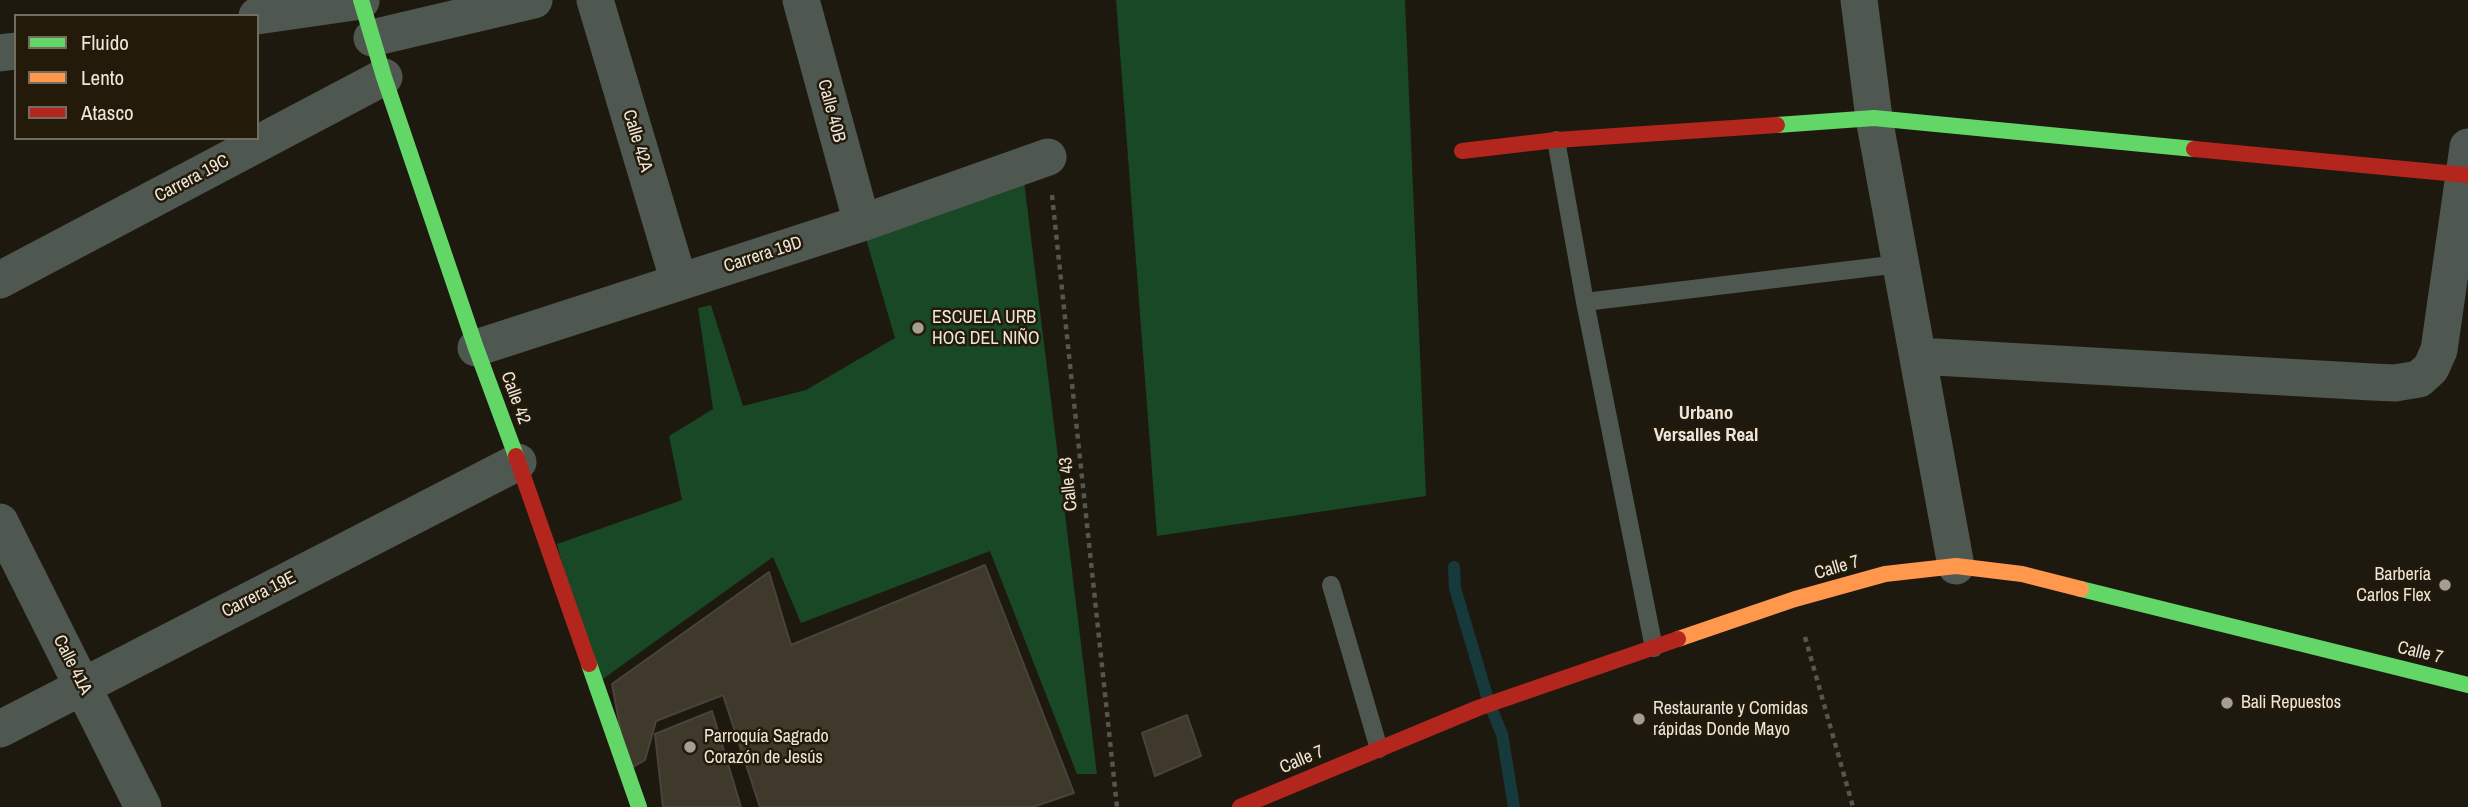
<!DOCTYPE html>
<html>
<head>
<meta charset="utf-8">
<style>
	body { margin:0 }
	#map { position:relative; width:2468px; height:807px; overflow:hidden; background:#1e190f; font-family:"Archivo Narrow",sans-serif }
	canvas { display:block }
	.legend { position:absolute; left:14px; top:14px; width:245px; height:126px; box-sizing:border-box; background:#241a09; border:2px solid #746c5d; margin:0; padding:9px 12px; list-style:none; font-size:21px; color:#ede6db }
	.legend li { display:flex; align-items:center; gap:14px; height:35px }
	.legend b { width:35px; border:2px solid #746c5d }
</style>
</head>
<body>
<div id="map">
<canvas width="2468" height="807"></canvas>
<ul class="legend">
<li><b style="height:9px;background:#63d668"></b>Fluido</li>
<li><b style="height:9px;background:#ff974d"></b>Lento</li>
<li><b style="height:9px;background:#b3261e"></b>Atasco</li>
</ul>
</div>
<script>
const c = document.querySelector('canvas').getContext('2d');
c.lineJoin = 'round';
function fillPath(path, color) {
  c.fillStyle = color;
  c.fill(path, 'evenodd');
}
function toPath(rows) {
  const path = new Path2D();
  for (const r of rows) {
    path.moveTo(r[0], r[1]);
    for (let i = 2; i < r.length; i += 2) path.lineTo(r[i], r[i + 1]);
  }
  return path;
}
function stroke(path, color, width, dash) {
  c.strokeStyle = color;
  c.lineWidth = width;
  c.lineCap = dash ? 'butt' : 'round';
  c.setLineDash(dash || []);
  c.stroke(path);
}
function label(font, color, halo, rows, align = 'center') {
  c.font = font + ' "Archivo Narrow",sans-serif';
  c.lineWidth = 5;
  c.setLineDash([]);
  c.textBaseline = 'middle';
  c.strokeStyle = halo;
  c.fillStyle = color;
  for (const [text, x, y, turn = 0] of rows) {
    c.save();
    c.translate(x, y);
    c.rotate((+turn || 0) * Math.PI / 180);
    c.textAlign = isNaN(turn) ? turn : align;
    if (halo) c.strokeText(text, 0, 0);
    c.fillText(text, 0, 0);
    c.restore();
  }
}
fillPath(toPath([
	[1116,0,1405,0,1426,496,1157,536],
	[1024,181,1097,774,1077,774,990,551,801,623,773,557,593,686,557,544,682,500,669,436,713,409,698,308,711,305,743,406,806,390,895,338,864,232]
]), '#184825');
stroke(toPath([
	[1454,567,1455,588,1489,703,1502,734,1514,807]
]), '#16393c', 12);
const building = toPath([
	[985,565,1074,793,1033,807,760,807,723,695,656,721,645,760,628,770,612,684,769,572,791,645,985,565],
	[712,711,741,807,663,807,655,734,712,711],
	[1187,715,1201,756,1155,776,1142,733,1187,715]
]);
fillPath(building, '#3f392c');
stroke(building, '#48443c', 2);
stroke(toPath([
	[1052,195,1117,807],
	[1805,637,1853,807]
]), '#54564f', 4.5, [5, 5]);
stroke(toPath([
	[1556,140,1585,302,1654,648],
	[1585,302,1899,264],
	[1331,585,1379,749]
]), '#4f5850', 18);
stroke(toPath([
	[595,0,679,282],
	[801,0,862,223],
	[1859,0,1874,118,1956,566],
	[257,16,361,1],
	[372,38,534,0],
	[0,53,16,51],
	[0,280,384,77],
	[476,348,862,223,1048,157],
	[1918,356,2372,382,2395,383,2419,379,2431,368,2439,350,2468,147],
	[0,522,143,807],
	[0,729,518,462]
]), '#4f5850', 37);
stroke(toPath([
	[361,0,384,77,476,348,516,456],
	[1777,125,1874,118,2194,149],
	[2081,589,2468,685],
	[589,664,639,807]
]), '#63d668', 16);
stroke(toPath([
	[1678,639,1795,599,1885,574,1956,566,2022,574,2081,589]
]), '#ff974d', 16);
stroke(toPath([
	[2194,149,2468,175],
	[1462,151,1556,140,1777,125],
	[516,456,589,664],
	[1240,807,1478,708,1678,639]
]), '#b3261e', 16);
for (const [x, y, r, color] of [
	[918,328,7,"#a59e94"],
	[2445,585,7,"#a59e94"],
	[2227,703,7,"#a59e94"],
	[1639,719,7,"#a59e94"],
	[690,747,7,"#a59e94"]
]) {
  const dot = new Path2D();
  dot.arc(x, y, r, 0, 2 * Math.PI);
  c.fillStyle = color;
  c.fill(dot);
  stroke(dot, '#241a09', 2.5);
}
label('18px', '#ede6db', '#241a09', [
	["Calle 40B",831,111,75],
	["Calle 42A",637,141,73],
	["Carrera 19C",192,179,-28],
	["Carrera 19D",763,255,-18],
	["Calle 42",515,398,70],
	["Calle 43",1069,484,-96],
	["Calle 7",1837,568,-16],
	["Carrera 19E",259,595,-27],
	["Calle 7",2420,653,14],
	["Calle 41A",72,665,63],
	["Calle 7",1302,760,-23]
]);
label('18px', '#ede6db', '#241a09', [
	["ESCUELA URB",932,318],
	["HOG DEL NIÑO",932,339],
	["Barbería",2431,575,"right"],
	["Carlos Flex",2431,596,"right"],
	["Bali Repuestos",2241,703],
	["Restaurante y Comidas",1653,709],
	["rápidas Donde Mayo",1653,730],
	["Parroquía Sagrado",704,737],
	["Corazón de Jesús",704,758]
], 'left');
label('bold 19px', '#ede6db', '#241a09', [
	["Urbano",1706,414],
	["Versalles Real",1706,436]
]);
</script>
</body>
</html>
